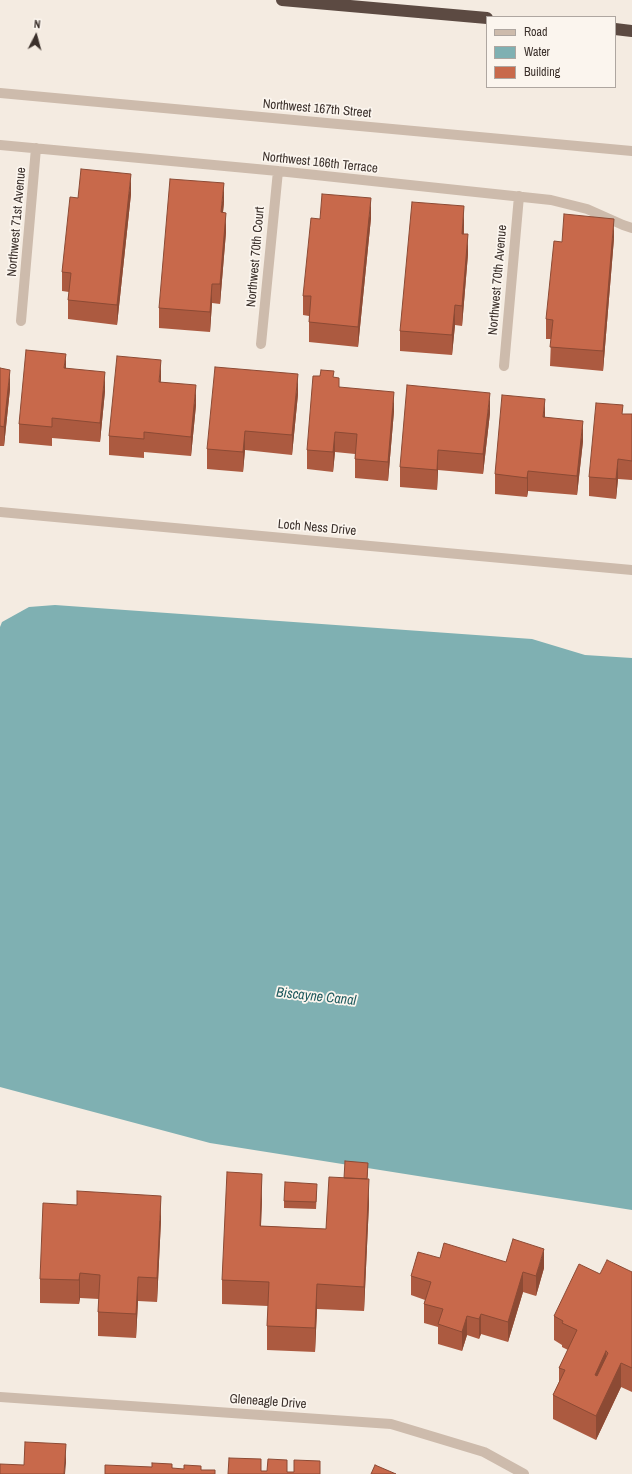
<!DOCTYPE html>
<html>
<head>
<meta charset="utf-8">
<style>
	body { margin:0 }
	#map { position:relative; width:632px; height:1474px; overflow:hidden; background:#f4ebe1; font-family:"Archivo Narrow",sans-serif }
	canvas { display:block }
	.legend { position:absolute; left:486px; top:16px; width:130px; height:72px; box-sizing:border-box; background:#fbf5ee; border:1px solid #aea6a0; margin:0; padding:5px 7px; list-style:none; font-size:12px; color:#3b302b }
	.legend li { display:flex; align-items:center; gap:8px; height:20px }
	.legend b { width:20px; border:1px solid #aea6a0 }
	.north { position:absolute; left:16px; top:16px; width:40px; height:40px; -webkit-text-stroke:3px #fbf5ee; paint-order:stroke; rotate:6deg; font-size:11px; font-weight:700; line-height:16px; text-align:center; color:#3b302b }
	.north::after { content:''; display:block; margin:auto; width:14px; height:18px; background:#3b302b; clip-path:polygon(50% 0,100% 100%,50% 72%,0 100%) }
</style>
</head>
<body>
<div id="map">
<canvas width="632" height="1474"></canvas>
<ul class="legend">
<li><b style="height:5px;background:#cdbbac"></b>Road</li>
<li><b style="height:11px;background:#7fb0b2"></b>Water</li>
<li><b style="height:11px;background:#c8694b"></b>Building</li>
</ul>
<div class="north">N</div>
</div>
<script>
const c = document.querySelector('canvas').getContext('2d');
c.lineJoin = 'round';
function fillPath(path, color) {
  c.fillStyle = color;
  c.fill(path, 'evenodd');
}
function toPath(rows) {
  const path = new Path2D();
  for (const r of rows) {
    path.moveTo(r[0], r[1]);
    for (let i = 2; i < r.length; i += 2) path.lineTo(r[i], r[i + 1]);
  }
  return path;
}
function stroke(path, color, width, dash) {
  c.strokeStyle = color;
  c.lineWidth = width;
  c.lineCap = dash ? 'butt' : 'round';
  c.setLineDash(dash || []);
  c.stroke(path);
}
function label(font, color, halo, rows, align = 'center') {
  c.font = font + ' "Archivo Narrow",sans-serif';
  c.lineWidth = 3.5;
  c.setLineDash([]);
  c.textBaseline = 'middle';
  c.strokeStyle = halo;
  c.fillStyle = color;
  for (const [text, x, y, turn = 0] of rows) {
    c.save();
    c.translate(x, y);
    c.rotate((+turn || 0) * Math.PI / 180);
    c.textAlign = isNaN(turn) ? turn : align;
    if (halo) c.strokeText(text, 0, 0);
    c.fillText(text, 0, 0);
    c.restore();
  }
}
fillPath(toPath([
	[55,605,532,639,585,655,632,658,632,1210,210,1143,0,1087,0,627,2,622,29,607]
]), '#7fb0b2');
stroke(toPath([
	[0,145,278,171,551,200,587,209,623,225,632,228],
	[21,321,36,148],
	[261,344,278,171],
	[504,366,519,196],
	[0,512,632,570],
	[0,1397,391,1424,484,1452,524,1474]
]), '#cdbbac', 10);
stroke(toPath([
	[0,93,632,151]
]), '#cdbbac', 10);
stroke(toPath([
	[282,0,487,18],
	[615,29,632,31]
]), '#5c4a42', 12);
fillPath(toPath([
	[131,194,117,325,68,319,68,300,69,292,62,291,62,272,78,198],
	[224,202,223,212,226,232,220,304,212,303,210,332,159,328,159,308],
	[371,218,358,347,309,342,309,316,303,315,303,296,320,219],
	[464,226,464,234,468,254,462,326,455,325,452,355,400,351,400,331],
	[614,238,603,371,550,366,551,339,546,339,546,319],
	[0,368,10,389,4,446,0,446],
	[66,368,105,391,100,442,52,438,52,446,19,443,19,424],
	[334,377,339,387,394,411,388,481,355,478,355,454,335,452,333,472,307,469,307,450],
	[161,382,196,405,191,456,144,452,144,458,109,455,109,436],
	[298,394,292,455,245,450,243,472,207,469,207,449],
	[490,413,483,474,438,470,437,490,400,487,400,467],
	[623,414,632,414,632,480,618,479,616,499,589,496,589,477],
	[545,417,583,441,577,495,528,491,527,497,495,494,495,474],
	[368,1170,367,1179,369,1203,364,1311,317,1309,315,1352,267,1350,267,1326,268,1306,222,1304,222,1280,262,1198,261,1226,326,1229,344,1178],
	[317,1191,316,1209,284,1208,284,1201],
	[161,1220,157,1302,138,1301,136,1338,98,1336,98,1312,99,1299,80,1298,79,1304,40,1303,40,1279],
	[440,1258,506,1262,544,1268,536,1296,523,1292,508,1342,481,1334,479,1339,467,1335,462,1351,438,1344,438,1327,424,1323,424,1304,425,1300,411,1295,411,1276],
	[632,1272,632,1392,621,1387,596,1440,553,1419,553,1395,559,1382,559,1368,568,1350,562,1347,562,1345,554,1340,554,1316,600,1274]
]), '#ac5a40');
fillPath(toPath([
	[131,174,131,194,117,325,117,305],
	[224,183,224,202,221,232,221,212],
	[371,198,371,218,358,347,358,327],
	[464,206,464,226,462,253,462,234],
	[226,213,226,232,220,304,220,284],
	[614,219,614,238,603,371,603,351],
	[468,234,468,254,462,326,462,306],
	[212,284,212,303,210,332,210,312],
	[455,305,455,325,452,355,452,335],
	[66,354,66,374,64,368],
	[161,360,161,380,159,401,159,382],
	[10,370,10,389,4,446,4,427],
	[105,372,105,391,100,442,100,423],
	[298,374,298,394,292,455,292,435],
	[196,385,196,405,191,456,191,437],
	[394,392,394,411,388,481,388,462],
	[490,393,490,413,483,474,483,454],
	[545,399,545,419,543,417],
	[583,421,583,441,577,495,577,476],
	[245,431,245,450,243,472,243,452],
	[335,432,335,452,333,472,333,452],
	[438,450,438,470,437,490,437,470],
	[618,459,618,479,616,499,616,479],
	[528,471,528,491,527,497,527,478],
	[368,1163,368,1170,365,1199,365,1192],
	[262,1174,262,1198,260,1250,260,1226],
	[369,1179,369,1203,364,1311,364,1287],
	[161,1196,161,1220,157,1302,157,1278],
	[544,1249,544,1268,536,1296,536,1276],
	[523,1272,523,1292,508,1342,508,1322],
	[80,1273,80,1298,79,1304,79,1280],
	[138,1277,138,1301,136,1338,136,1314],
	[317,1284,317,1309,315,1352,315,1328],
	[481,1314,481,1334,479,1339,479,1319],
	[467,1316,467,1335,462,1351,462,1332],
	[606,1351,606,1376,595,1399,595,1375],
	[621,1363,621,1387,596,1440,596,1416],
	[66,1444,66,1463,65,1474,64,1474]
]), '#8c4a34');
const building = toPath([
	[81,169,131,174,117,305,68,300,71,273,62,272,70,197,78,198,81,169],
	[170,179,224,183,221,212,226,213,220,284,212,284,210,312,159,308,170,179],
	[322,194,371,198,358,327,309,322,311,296,303,296,311,218,320,219,322,194],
	[412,202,464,206,462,234,468,234,462,306,455,305,452,335,400,331,412,202],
	[564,214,614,219,603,351,550,347,553,320,546,319,554,241,562,242,564,214],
	[26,350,66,354,64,368,105,372,100,423,52,418,52,427,19,424,26,350],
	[117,356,161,360,159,382,196,385,191,437,144,432,144,439,109,436,117,356],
	[215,367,298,374,292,435,245,431,243,452,207,449,215,367],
	[0,368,10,370,4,427,0,426,0,368],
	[321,370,334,371,333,377,339,378,339,387,394,392,388,462,355,459,357,434,335,432,333,452,307,450,313,376,320,376,321,370],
	[407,385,490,393,483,454,438,450,437,470,400,467,407,385],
	[502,395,545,399,543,417,583,421,577,476,528,471,527,478,495,474,502,395],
	[596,403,623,405,622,414,632,414,632,461,618,459,616,479,589,477,596,403],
	[345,1161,368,1163,367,1179,344,1178,345,1161],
	[227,1172,262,1174,260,1226,326,1229,329,1177,369,1179,364,1287,317,1284,315,1328,267,1326,269,1282,222,1280,227,1172],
	[285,1182,317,1184,316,1202,284,1201,285,1182],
	[77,1191,161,1196,157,1278,138,1277,136,1314,98,1312,100,1275,80,1273,79,1280,40,1279,43,1203,77,1205,77,1191],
	[513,1239,544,1249,536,1276,523,1272,508,1322,481,1314,479,1319,467,1316,462,1332,438,1324,443,1309,424,1304,431,1282,411,1276,418,1252,440,1258,444,1243,506,1262,513,1239],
	[607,1260,632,1272,632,1368,621,1363,596,1416,553,1395,565,1370,559,1368,577,1330,562,1323,563,1321,554,1316,579,1264,600,1274,607,1260],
	[606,1351,608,1353,597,1376,595,1375,606,1351],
	[25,1442,66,1444,64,1474,0,1474,0,1464,24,1465,25,1442],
	[229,1458,261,1459,261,1471,267,1471,268,1459,287,1460,287,1472,294,1472,294,1460,320,1461,320,1474,228,1474,229,1458],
	[152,1463,172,1464,172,1468,184,1469,184,1465,201,1466,201,1470,215,1470,215,1474,105,1474,105,1465,152,1467,152,1463],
	[375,1465,396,1474,371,1474,375,1465]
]);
fillPath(building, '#c8694b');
stroke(building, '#8c4a34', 1);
label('13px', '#3b302b', '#fbf5ee', [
	["Northwest 167th Street",317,109,5],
	["Northwest 166th Terrace",320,163,6],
	["Northwest 71st Avenue",17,222,-85],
	["Northwest 70th Court",256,257,-85],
	["Northwest 70th Avenue",498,280,-85],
	["Loch Ness Drive",317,528,5],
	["Gleneagle Drive",268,1402,4]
]);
label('italic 14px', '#1f5a5e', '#fbf5ee', [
	["Biscayne Canal",316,997,6]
]);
</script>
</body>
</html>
